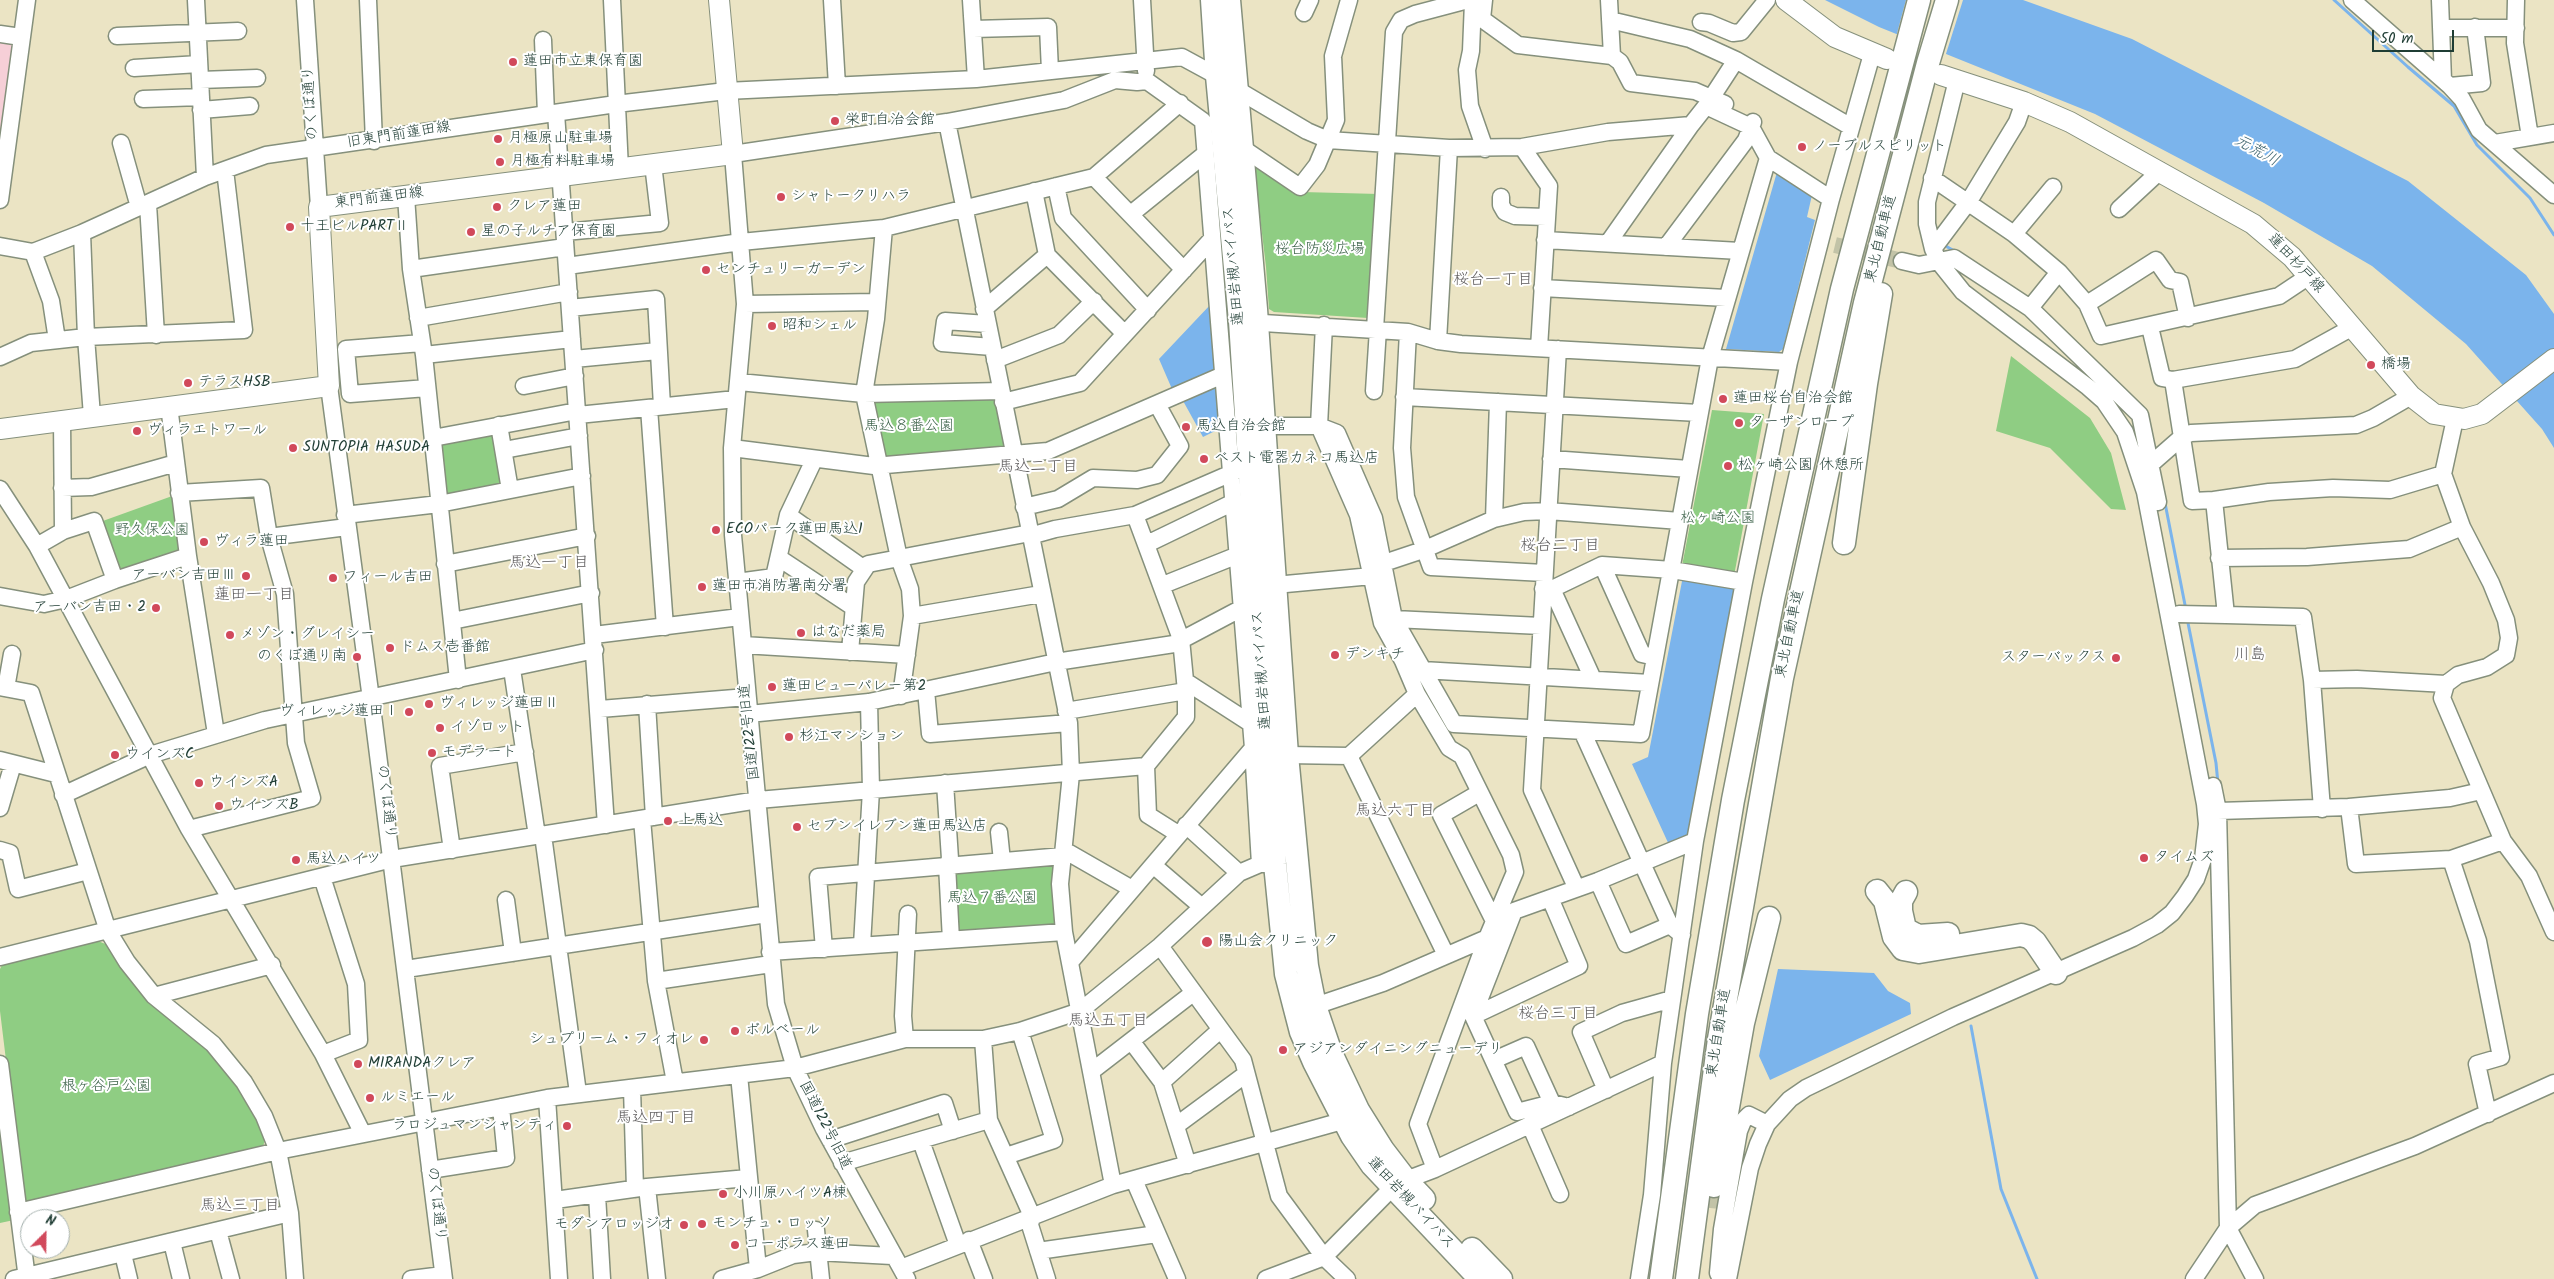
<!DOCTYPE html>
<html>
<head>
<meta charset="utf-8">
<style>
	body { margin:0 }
	#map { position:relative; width:2554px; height:1279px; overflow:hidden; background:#ebe4c4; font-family:Kalam,sans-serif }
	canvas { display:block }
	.north { position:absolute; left:20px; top:1209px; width:50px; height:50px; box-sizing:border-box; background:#fff; border:1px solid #a5b1ae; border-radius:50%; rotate:23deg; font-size:14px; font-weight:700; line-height:20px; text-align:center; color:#1f3d34 }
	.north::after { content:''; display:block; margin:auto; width:18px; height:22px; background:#d1495b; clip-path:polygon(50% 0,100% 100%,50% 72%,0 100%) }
	.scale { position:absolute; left:2372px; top:30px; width:82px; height:22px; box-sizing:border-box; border:2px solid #1f3d34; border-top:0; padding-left:6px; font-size:15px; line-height:18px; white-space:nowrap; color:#1f3d34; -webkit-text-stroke:4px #fff; paint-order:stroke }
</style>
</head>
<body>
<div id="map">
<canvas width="2554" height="1279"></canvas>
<div class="north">N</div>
<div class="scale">50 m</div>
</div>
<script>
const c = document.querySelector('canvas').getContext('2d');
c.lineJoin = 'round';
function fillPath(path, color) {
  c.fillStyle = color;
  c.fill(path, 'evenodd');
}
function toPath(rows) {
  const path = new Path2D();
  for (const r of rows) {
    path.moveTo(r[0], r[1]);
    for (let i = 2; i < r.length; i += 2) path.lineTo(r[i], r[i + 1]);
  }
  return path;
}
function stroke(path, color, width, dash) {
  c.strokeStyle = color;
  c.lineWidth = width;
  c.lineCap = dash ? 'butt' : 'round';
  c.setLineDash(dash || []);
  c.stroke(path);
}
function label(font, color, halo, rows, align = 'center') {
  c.font = font + ' Kalam,"Klee One",sans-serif';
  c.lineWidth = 4;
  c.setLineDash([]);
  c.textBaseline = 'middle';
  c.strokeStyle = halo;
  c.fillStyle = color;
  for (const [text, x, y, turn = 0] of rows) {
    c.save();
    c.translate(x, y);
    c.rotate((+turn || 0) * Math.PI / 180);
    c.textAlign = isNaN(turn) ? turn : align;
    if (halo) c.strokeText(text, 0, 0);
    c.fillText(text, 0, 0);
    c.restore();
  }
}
fillPath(toPath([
	[0,37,11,39,15,47,0,143]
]), '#f6cfd7');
fillPath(toPath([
	[1253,158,1302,192,1379,194,1368,318,1274,312,1269,309,1266,267],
	[2011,356,2090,418,2111,453,2126,510,2111,509,2050,448,1996,431],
	[872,396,992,396,996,399,1006,443,1002,448,883,457],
	[1712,410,1764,414,1734,576,1682,566],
	[494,430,505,484,444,496,439,445],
	[175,495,183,548,116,571,100,522],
	[1057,862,1057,926,954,934,951,870],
	[98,941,108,945,197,1040,230,1072,247,1095,265,1139,263,1147,30,1204,23,1200,0,1011,0,969,2,965],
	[0,1112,14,1220,0,1223]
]), '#8fcd83');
fillPath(toPath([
	[1825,0,2023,0,2132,39,2408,181,2526,275,2554,314,2554,448,2542,429,2466,344,2372,266,2264,203,2095,114,1879,27],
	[1777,172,1812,195,1807,217,1815,220,1783,349,1779,352,1726,349],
	[1211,304,1215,368,1213,373,1172,389,1159,359],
	[1214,386,1219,388,1221,428,1203,437,1182,399],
	[1683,576,1730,585,1734,590,1688,838,1670,847,1632,764,1648,757],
	[1778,969,1874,973,1888,991,1910,1003,1911,1014,1770,1080,1759,1056]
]), '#7bb4ec');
fillPath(toPath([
	[1906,0,1963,0,1945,57,1896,37]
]), '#ebe4c4');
stroke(toPath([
	[2334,0,2408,67,2454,106,2477,145,2530,198,2554,235],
	[1944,245,1956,252],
	[2165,503,2186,610],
	[2187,618,2216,763,2218,784],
	[1971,1026,2001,1189,2037,1279]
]), '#7bb4ec', 3);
stroke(toPath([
	[1835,245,1902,261],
	[1661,1195,1729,1202]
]), '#c2c3a7', 16, [16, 8]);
const minor = toPath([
	[196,0,205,177],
	[305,0,319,207],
	[368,0,374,141],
	[612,0,620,169],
	[832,0,837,86],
	[971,0,976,79],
	[1142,0,1146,71],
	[1484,0,1482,19,1518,45,1612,56,1620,62,1631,83,1695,91,1725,104],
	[1609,0,1612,56],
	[2352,0,2450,86,2462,99,2479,130,2554,195],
	[2440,0,2443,80],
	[2516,0,2515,43,2530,137],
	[1473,2,1471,51,1467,70,1470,106,1485,149],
	[1304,13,1310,0],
	[1610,20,1690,39,1736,60,1851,127],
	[1701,22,1709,23,1733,33,1741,32,1767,0],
	[2441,28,2516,28],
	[973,29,1048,27,1050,71],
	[0,34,21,37],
	[117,36,238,31],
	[543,40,546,114],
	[134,68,199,64],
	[200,80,257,78],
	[2450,86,2482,83,2475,27],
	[1236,89,1307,131,1328,140,1449,148,1522,147,1608,132,1691,125,1706,106,1751,127,1768,158,1831,199],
	[143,99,201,97],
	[1706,106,1736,60],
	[201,110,250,106],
	[556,113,606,825],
	[947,122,1069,723,1071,774,1060,884,1064,932,1113,1185],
	[121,143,139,207],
	[2495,143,2554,133],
	[1241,147,1300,187,1317,165,1336,120,1333,56,1349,0],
	[1522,147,1549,186,1539,348],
	[1094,177,1184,270],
	[1932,178,2014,234,2059,272,2087,304,2101,336,2279,296,2309,276],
	[1056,186,1063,218,1148,310],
	[1034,191,1047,255,1124,333],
	[406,196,411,269,424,355,458,680],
	[1501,197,1501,205,1505,212,1515,216,1546,217],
	[0,200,27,0],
	[148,204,156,335],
	[2119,209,2160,171],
	[1131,214,1205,154],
	[884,228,876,319,864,394,899,558,910,589,912,616,901,696],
	[565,232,660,223,653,164],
	[82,233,86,337,92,416],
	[2014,234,2053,187],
	[1545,240,1740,251],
	[1608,243,1691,125],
	[0,246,33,252,82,233,205,177,266,155,616,104,726,91,976,79,1182,57,1217,76],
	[1666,247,1746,140,1753,122],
	[1933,249,1969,201,2017,122,2024,102],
	[33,252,51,301,57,340],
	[1902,261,1919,265,1954,258,2030,308,2140,415,2158,502],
	[567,266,741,242,884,228,1094,177,1180,103],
	[411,269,565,247],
	[1542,288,1726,298],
	[745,304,877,302],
	[2087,304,2156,260,2170,280,2180,282,2188,318],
	[570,308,656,299,662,406],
	[2030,308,2059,272],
	[984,309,1047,255],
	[418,318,569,292],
	[1247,322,1408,332,1438,341,1461,344,1789,362],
	[987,324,945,321,942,343,992,347],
	[1324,325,1319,426,1358,515,1382,623,1403,661,1417,694,1449,748,1462,756,1511,855,1515,872,1487,938,1418,1124,1435,1169],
	[2150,327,2162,378,2173,380,2192,501,2214,500,2226,615,2303,617,2312,680,2322,809],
	[1375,329,1394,32,1401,20,1415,14,1468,0],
	[1408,332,1402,448,1406,497,1431,567,1544,573],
	[1438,341,1449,148],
	[422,343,346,349,350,394,427,388],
	[1558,349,1532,790,1576,887],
	[424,355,572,339],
	[0,357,31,343,86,337,244,330,225,170],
	[574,359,658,351],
	[995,360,1059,335,1094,301],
	[2173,380,2295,359,2351,328],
	[739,382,864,394,1001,391],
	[329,386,371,699,444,1279],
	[524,386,575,376],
	[1374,391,1378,329],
	[1404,397,1699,413],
	[1003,402,1080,383,1211,240],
	[169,406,188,556,216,734],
	[649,408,665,627],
	[578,415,736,399],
	[2455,419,2443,474,2462,527,2491,583,2506,620,2509,638,2506,655,2487,667,2458,675,2446,684,2442,698,2503,841,2529,876,2554,932],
	[62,420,63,531],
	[499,425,510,490],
	[1265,426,1319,426,1337,433,1374,518,1394,619,1454,724,1641,734,1710,358,1768,158],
	[433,438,577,411],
	[732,448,874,466,1048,451,1223,375],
	[504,450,579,436],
	[1551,459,1689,469],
	[2151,464,2183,436,2191,433,2356,425,2373,418,2411,396],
	[62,488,91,487,176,463],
	[0,489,37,546,189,829,323,1054,363,1134],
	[179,493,261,488,269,537,285,594,296,743,312,798,189,829],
	[2214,500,2269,492,2333,488,2390,490,2443,474],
	[1024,507,1058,499,1093,478,1137,480,1157,475,1180,446,1157,404],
	[345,515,439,504,582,476],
	[788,515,863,568],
	[1135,515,1181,639,1186,691,1186,717,1146,766,1148,815,1178,834],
	[1494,519,1498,402],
	[1030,536,1055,529,1135,515,1241,469],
	[269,537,347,527],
	[1147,544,1234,502],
	[37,546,63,531,94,521,115,580],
	[779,558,853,607],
	[2219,558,2307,557,2409,549,2462,527],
	[445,564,587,536],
	[1602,565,1642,654,1655,657],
	[1375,566,1423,550,1494,519,1524,512,1548,511,1680,521],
	[737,582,774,577,788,515,814,460],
	[1163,585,1238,555],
	[1275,585,1372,576],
	[1543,589,1552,589,1602,565,1672,570,1744,582],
	[1552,589,1593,679],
	[0,596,44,604,66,599,115,580,188,556],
	[2179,614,2226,615],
	[912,616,1041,594],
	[1394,619,1541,626],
	[452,621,591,593],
	[594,635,740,617],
	[743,645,907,655],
	[850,652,856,582,868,564,1030,533],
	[512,669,537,836],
	[1422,670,1650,683],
	[2312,680,2357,679,2446,684],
	[1185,681,1250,723],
	[0,687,31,693,108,931,127,962,154,996,213,1044,244,1082,264,1116,278,1151,290,1213,295,1279],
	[6,688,12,654],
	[926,690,930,734,1069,723],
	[647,704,654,817],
	[600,709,747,697],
	[1066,711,1186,691],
	[749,714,869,702,1056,662,1174,644,1242,608],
	[1582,731,1670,925,1682,935],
	[1287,755,1349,756,1417,694],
	[1349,756,1446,955],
	[0,760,56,774],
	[945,783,950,859,947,865,951,940],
	[2213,786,2218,811,2228,1228,2255,1279],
	[1479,793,1441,815,1494,921],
	[63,795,150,755,265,720,595,650],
	[2349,807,2356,864,2451,859,2478,941,2501,1057,2477,1064,2488,1114],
	[0,808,13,764],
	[2218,811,2349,807,2450,798,2481,791],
	[642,819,656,981,675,1082],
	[1186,825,1239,873],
	[999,832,1002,861],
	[543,835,578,1093],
	[0,850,10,853,18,889,88,871],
	[452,850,440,766,525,752],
	[1064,850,1132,889],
	[2451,859,2503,841],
	[1153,865,1202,907],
	[322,877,356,984,359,1040,323,1054],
	[1598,881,1626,944,1670,925],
	[506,900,513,953],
	[862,945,871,790,869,702],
	[1160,946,1243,1060,1279,1196,1324,1257,1347,1279],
	[824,949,818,877,1063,856],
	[770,952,1064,932],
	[0,957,392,859,758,800,1146,766],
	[1071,961,1253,748],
	[406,969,767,914],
	[656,981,771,964],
	[154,996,272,965],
	[1315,1006,1383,983,1487,938],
	[1473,1016,1579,966,1550,898],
	[905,1039,903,1016,908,914],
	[983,1039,989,1120,1032,1216,1030,1225,1047,1279],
	[1132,1042,1162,1082,1188,1165],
	[1494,1060,1526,1046,1552,1103],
	[0,1064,27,1279],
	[1092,1071,1193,993],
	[739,1075,758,1269],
	[1162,1082,1220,1030],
	[632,1088,635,1189],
	[1606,1090,1581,1032,1622,1013,1672,999],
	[547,1098,559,1279],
	[1569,1107,1552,1103,1517,1112,1473,1016,1514,911,1598,881,1695,841],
	[1177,1125,1246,1074],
	[1530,1125,1560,1194],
	[830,1140,944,1103,953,1131],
	[921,1141,958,1245],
	[1006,1156,1054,1140,1020,1031],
	[842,1163,989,1120],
	[430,1170,506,1158,501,1107],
	[1134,1180,1177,1279],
	[647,1187,657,1279],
	[597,1195,602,1279],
	[555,1200,647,1187,748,1178],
	[18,1212,278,1151,547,1098,795,1068,905,1039,983,1039,1020,1031,1080,1011,1160,946,1239,873,1260,864,1270,864],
	[816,1230,821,1279],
	[218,1231,231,1279],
	[969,1240,984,1279],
	[172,1242,181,1279],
	[1038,1251,1157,1234],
	[123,1254,129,1279],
	[901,1268,1113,1185,1335,1123,1342,1119],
	[14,1279,290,1213],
	[411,1279,443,1275],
	[722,1279,758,1269,793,1255,817,1252,892,1256],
	[907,1279,824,1129,795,1068,776,1004,733,535,732,448,745,304,733,154,947,122,1064,100,1115,80,1137,82,1147,81,1203,121,1253,748,1260,864],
	[1266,1279,1324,1257,1392,1188,1406,1180,1435,1169,1663,1063],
	[1639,1279,1652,1195,1663,1063,1695,841,1744,582,1789,362,1831,199,1872,54],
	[1721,1279,1718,1273,1722,1229,1739,1131,1743,1121,1749,1115,1767,1124],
	[1728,1279,1750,1168,1758,1144,1767,1124,1790,1099,1806,1088,1953,1017,2133,938,2157,925,2172,913,2185,896,2196,879,2203,859,2207,824,2205,804,2145,492,2125,432,2104,401,2088,387,1963,292,1939,262,1933,249,1927,224,1927,202,1957,80],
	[2194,1279,2228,1228,2255,1205,2415,1146,2554,1083]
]);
const major = toPath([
	[1786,0,1835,37,1887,59],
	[1941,75,2024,102,2070,122,2253,224,2292,257,2411,396,2434,414,2464,419,2482,414,2554,359],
	[0,429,329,386,319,207,733,154,719,0]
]);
const highway = toPath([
	[1212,0,1217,76,1240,321,1275,864,1286,974,1301,1032,1314,1062,1352,1136,1372,1165,1480,1279],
	[1229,0,1256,309,1287,755,1307,966,1315,1006,1331,1053,1358,1110,1383,1150,1406,1180,1424,1199],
	[1844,543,1866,384,1881,294],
	[1877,891,1885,901,1894,937,1903,949,1919,952,2021,935,2029,937,2035,942,2056,973],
	[1906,892,1901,901,1901,911,1905,929,1918,936,1948,934],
	[1714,1186,1743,1023,1769,918],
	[1472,1249,1501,1279],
	[1661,1279,1697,1014,1733,800,1773,599,1842,289,1919,0],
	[1687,1279,1719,1039,1782,678,1865,303,1928,63,1947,0]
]);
stroke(minor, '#85907c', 19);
stroke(major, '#85907c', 22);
stroke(highway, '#85907c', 25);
stroke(minor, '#fff', 16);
stroke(major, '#fff', 20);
stroke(highway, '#fff', 22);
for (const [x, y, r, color] of [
	[513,62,5,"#d1495b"],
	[835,121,5,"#d1495b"],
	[498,139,5,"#d1495b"],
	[1802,147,5,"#d1495b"],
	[500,162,5,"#d1495b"],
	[781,197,5,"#d1495b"],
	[497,207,5,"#d1495b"],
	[290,227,5,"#d1495b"],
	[471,232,5,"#d1495b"],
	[706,270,5,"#d1495b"],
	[772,326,5,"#d1495b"],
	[2371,365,5,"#d1495b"],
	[188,383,5,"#d1495b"],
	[1723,399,5,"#d1495b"],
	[1739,423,5,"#d1495b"],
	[1186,427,5,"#d1495b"],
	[137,431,5,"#d1495b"],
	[293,448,5,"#d1495b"],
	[1204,459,5,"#d1495b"],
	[1728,466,5,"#d1495b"],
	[716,530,5,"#d1495b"],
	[204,542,5,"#d1495b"],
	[246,576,5,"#d1495b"],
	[333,578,5,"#d1495b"],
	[702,587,5,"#d1495b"],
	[156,608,5,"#d1495b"],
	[801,633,5,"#d1495b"],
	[230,635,5,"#d1495b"],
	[390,648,5,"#d1495b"],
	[1335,655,5,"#d1495b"],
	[357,657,5,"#d1495b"],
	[2116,658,5,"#d1495b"],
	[772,687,5,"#d1495b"],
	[429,704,5,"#d1495b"],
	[409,712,5,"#d1495b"],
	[440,728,5,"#d1495b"],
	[789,737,5,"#d1495b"],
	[432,753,5,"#d1495b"],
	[115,755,5,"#d1495b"],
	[199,783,5,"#d1495b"],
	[219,806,5,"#d1495b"],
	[668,821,5,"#d1495b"],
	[797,827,5,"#d1495b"],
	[2144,858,5,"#d1495b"],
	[296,860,5,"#d1495b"],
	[1207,942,6,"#d1495b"],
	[735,1031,5,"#d1495b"],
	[704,1040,5,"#d1495b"],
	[1283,1050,5,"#d1495b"],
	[358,1064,5,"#d1495b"],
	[370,1098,5,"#d1495b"],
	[567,1126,5,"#d1495b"],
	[723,1194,5,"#d1495b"],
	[702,1224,5,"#d1495b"],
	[684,1225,5,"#d1495b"],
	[735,1245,5,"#d1495b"]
]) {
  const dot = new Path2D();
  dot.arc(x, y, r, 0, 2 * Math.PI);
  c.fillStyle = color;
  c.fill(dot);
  stroke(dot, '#fff', 2);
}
label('15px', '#1f3d34', '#fff', [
	["蓮田市立東保育園",523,62],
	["栄町自治会館",845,121],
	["月極原山駐車場",508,139],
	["ノーブルスピリット",1812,147],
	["月極有料駐車場",510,162],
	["シャトークリハラ",791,197],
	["クレア蓮田",507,207],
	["十王ビルPARTⅡ",300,227],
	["星の子ルチア保育園",481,232],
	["センチュリーガーデン",716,270],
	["昭和シェル",782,326],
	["橋場",2381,365],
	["テラスHSB",198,383],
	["蓮田桜台自治会館",1733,399],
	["ターザンロープ",1749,423],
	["馬込自治会館",1196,427],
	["ヴィラエトワール",147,431],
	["SUNTOPIA HASUDA",303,448],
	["ベスト電器カネコ馬込店",1214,459],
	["松ヶ崎公園 休憩所",1738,466],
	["ECOパーク蓮田馬込1",726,530],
	["ヴィラ蓮田",214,542],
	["アーバン吉田Ⅲ",236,576,"right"],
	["フィール吉田",343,578],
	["蓮田市消防署南分署",712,587],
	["アーバン吉田・2",146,608,"right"],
	["はなだ薬局",811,633],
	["メゾン・グレイシー",240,635],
	["ドムス壱番館",400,648],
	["デンキチ",1345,655],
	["のくぼ通り南",347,657,"right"],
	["スターバックス",2106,658,"right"],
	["蓮田ビューパレー第2",782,687],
	["ヴィレッジ蓮田Ⅱ",439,704],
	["ヴィレッジ蓮田Ⅰ",399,712,"right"],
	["イゾロット",450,728],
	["杉江マンション",799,737],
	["モデラート",442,753],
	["ウインズC",125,755],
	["ウインズA",209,783],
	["ウインズB",229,806],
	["上馬込",678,821],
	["セブンイレブン蓮田馬込店",807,827],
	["タイムズ",2154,858],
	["馬込ハイツ",306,860],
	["陽山会クリニック",1218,942],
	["ボルベール",745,1031],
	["シュプリーム・フィオレ",694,1040,"right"],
	["アジアンダイニングニューデリ",1293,1050],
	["MIRANDAクレア",368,1064],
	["ルミエール",380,1098],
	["ラロジュマンシャンティ",557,1126,"right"],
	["小川原ハイツA棟",733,1194],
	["モンチュ・ロッソ",712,1224],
	["モダンアロッジオ",674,1225,"right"],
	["コーポラス蓮田",745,1245]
], 'left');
label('15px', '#1f3d34', '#fff', [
	["のくぼ通り",312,103,-94],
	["旧東門前蓮田線",399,136,-9],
	["東門前蓮田線",379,199,-7],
	["東北自動車道",1882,239,-76],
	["蓮田杉戸線",2295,264,47],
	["蓮田岩槻バイパス",1235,266,-95],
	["東北自動車道",1791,634,-78],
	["蓮田岩槻バイパス",1263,670,-94],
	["国道122号旧道",751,732,-96],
	["のくぼ通り",385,802,83],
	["東北自動車道",1720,1033,-81],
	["国道122号旧道",824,1126,63],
	["のくぼ通り",435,1204,83],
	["蓮田岩槻バイパス",1410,1204,47]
]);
label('15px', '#3b6148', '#fff', [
	["桜台防災広場",1320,250],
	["馬込８番公園",909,427],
	["松ヶ崎公園",1718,519],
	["野久保公園",152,531],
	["馬込７番公園",992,899],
	["根ヶ谷戸公園",106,1087]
]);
label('italic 16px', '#3b616b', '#fff', [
	["元荒川",2256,152,29]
]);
label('16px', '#5e5c5d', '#fff', [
	["桜台一丁目",1493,281],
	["馬込二丁目",1038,468],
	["桜台二丁目",1560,547],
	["馬込一丁目",549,564],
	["蓮田一丁目",254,596],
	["川島",2250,656],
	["馬込六丁目",1395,812],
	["桜台三丁目",1558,1015],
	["馬込五丁目",1108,1022],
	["馬込四丁目",656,1119],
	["馬込三丁目",240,1207]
]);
</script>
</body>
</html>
